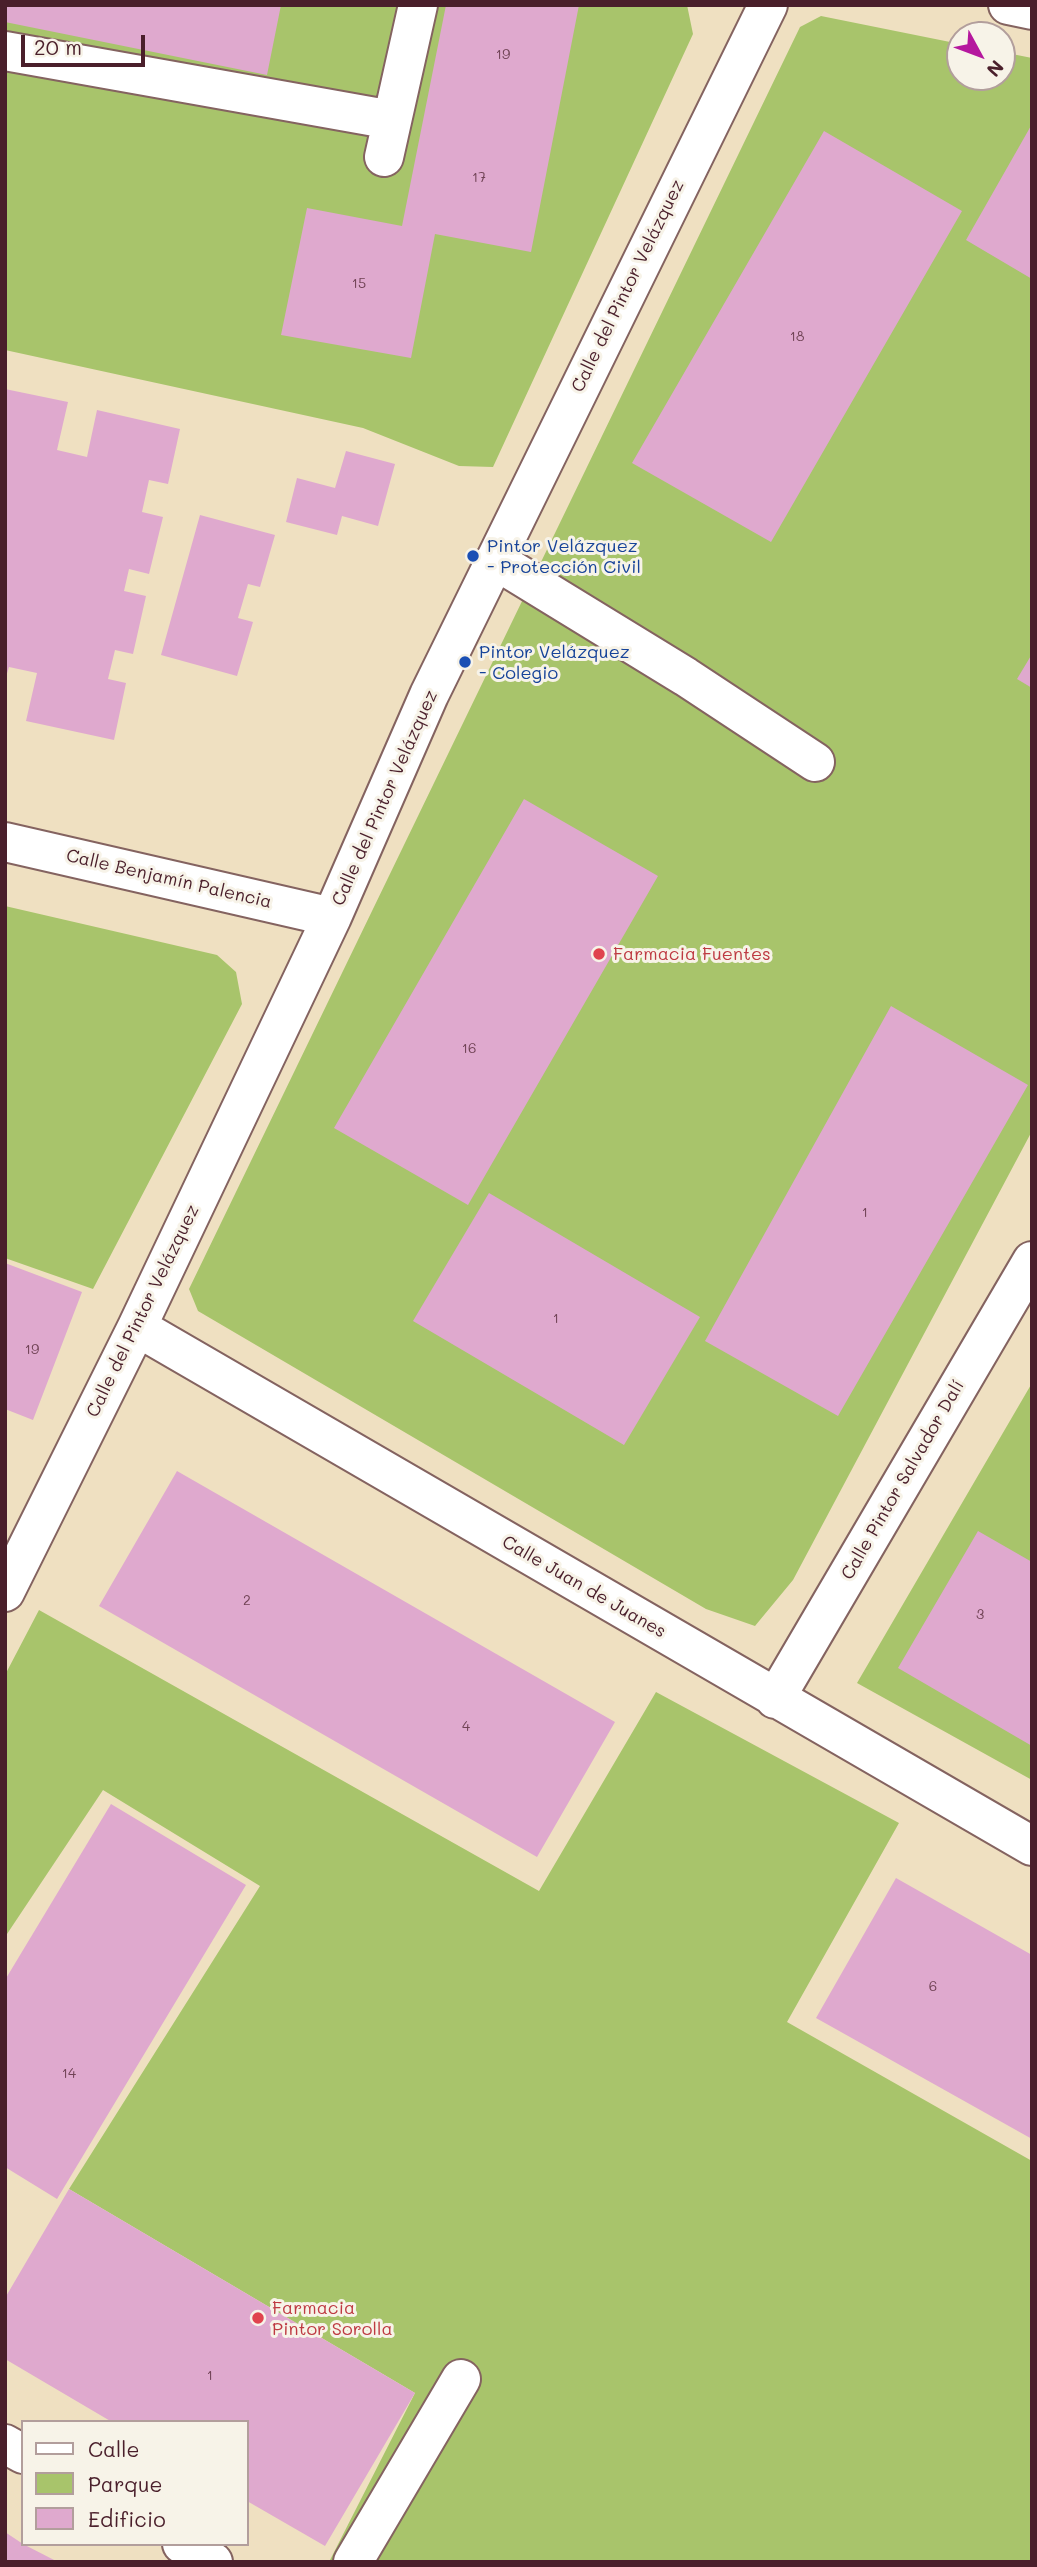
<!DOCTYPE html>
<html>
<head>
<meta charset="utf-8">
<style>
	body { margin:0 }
	#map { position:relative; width:1037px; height:2567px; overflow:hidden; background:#efe0c1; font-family:Mali,sans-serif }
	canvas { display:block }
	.frame { position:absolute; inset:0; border:7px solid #4a1f2b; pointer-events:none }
	.legend { position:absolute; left:21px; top:2420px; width:228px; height:126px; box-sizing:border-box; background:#f7f3e8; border:2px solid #b29e9c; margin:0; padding:9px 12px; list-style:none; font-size:21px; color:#4a1f2b }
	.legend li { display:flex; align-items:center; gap:14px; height:35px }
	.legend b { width:35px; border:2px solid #b29e9c }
	.north { position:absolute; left:946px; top:21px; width:70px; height:70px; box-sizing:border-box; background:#f7f3e8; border:2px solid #b29e9c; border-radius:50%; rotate:131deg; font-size:19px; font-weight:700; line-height:28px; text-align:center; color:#4a1f2b }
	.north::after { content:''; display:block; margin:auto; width:24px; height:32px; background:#b5179e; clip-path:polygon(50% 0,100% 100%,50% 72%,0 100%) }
	.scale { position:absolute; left:21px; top:35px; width:124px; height:32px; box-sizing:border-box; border:4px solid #4a1f2b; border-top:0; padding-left:9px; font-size:21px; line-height:24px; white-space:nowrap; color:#4a1f2b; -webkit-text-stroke:5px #f7f3e8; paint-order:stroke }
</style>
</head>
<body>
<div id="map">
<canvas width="1037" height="2567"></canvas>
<div class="frame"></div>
<ul class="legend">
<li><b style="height:9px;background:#fff"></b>Calle</li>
<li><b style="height:19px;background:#a8c46b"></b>Parque</li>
<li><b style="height:19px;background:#dfa9ce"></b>Edificio</li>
</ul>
<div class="north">N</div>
<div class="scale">20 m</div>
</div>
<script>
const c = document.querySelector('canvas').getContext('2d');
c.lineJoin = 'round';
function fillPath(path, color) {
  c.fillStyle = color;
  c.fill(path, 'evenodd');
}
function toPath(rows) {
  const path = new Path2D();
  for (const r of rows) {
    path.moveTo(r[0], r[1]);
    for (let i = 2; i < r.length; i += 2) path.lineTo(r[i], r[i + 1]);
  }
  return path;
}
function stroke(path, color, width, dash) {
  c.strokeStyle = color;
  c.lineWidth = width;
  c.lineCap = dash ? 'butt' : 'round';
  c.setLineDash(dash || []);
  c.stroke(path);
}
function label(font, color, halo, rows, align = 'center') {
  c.font = font + ' Mali,sans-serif';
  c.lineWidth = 6;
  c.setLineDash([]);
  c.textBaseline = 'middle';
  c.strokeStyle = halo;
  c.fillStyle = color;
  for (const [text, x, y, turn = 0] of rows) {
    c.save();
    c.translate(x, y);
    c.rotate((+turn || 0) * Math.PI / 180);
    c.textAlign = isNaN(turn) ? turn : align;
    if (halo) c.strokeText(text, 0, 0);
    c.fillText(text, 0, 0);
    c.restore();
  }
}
fillPath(toPath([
	[5,5,687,5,693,34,493,467,459,466,363,428,5,350],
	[821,16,960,44,960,77,1002,77,1002,52,1032,58,1032,1131,793,1580,755,1626,706,1609,198,1311,189,1289,800,27],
	[5,906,217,955,236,972,242,1004,93,1289,5,1258],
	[1032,1383,1032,1780,857,1683],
	[39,1610,539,1891,656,1692,899,1823,787,2022,1032,2161,1032,2562,329,2562,415,2393,69,2189,260,1886,103,1790,5,1937,5,1675]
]), '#a8c46b');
fillPath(toPath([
	[5,5,281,5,267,75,5,22],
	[446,5,579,5,531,252,435,234,411,358,281,335,307,208,402,226],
	[1032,124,1032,279,966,240],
	[824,131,962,211,771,542,632,463],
	[5,389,68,402,57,450,87,457,97,410,180,429,168,484,149,480,142,512,163,517,149,574,129,569,124,591,146,596,133,654,115,650,108,679,126,683,114,740,26,721,37,673,9,667,5,680],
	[346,451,395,464,378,526,342,516,337,535,286,522,297,478,335,488],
	[200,515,275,535,260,587,248,584,238,618,253,622,237,676,161,655],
	[1032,654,1032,688,1017,679],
	[524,799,658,876,468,1205,334,1128],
	[891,1006,1028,1085,838,1416,705,1341],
	[489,1193,700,1317,624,1445,413,1321],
	[5,1263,82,1292,33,1420,5,1409],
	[177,1471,615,1722,537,1857,99,1606],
	[978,1531,1032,1562,1032,1746,898,1668],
	[111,1804,246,1885,57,2199,5,2167,5,1980],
	[896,1878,1032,1955,1032,2139,816,2018],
	[69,2189,415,2393,325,2546,247,2501,247,2422,112,2422,5,2359,5,2298],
	[5,2532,23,2544,58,2562,5,2562]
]), '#dfa9ce');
const minor = toPath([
	[1008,5,1032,10],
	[5,51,392,120],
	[384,157,418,5],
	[495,560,686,677,815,762],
	[5,842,332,917],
	[137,1327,1032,1846],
	[5,1592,137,1327,332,917,429,695,768,5],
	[775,1699,1032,1261],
	[5,2444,23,2454],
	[182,2544,213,2562],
	[353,2562,461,2379]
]);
stroke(minor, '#846360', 42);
stroke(minor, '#fff', 38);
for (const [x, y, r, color] of [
	[473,556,7,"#1a4fb4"],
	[465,662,7,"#1a4fb4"],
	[599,954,7,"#e0444e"],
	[258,2318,7,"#e0444e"]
]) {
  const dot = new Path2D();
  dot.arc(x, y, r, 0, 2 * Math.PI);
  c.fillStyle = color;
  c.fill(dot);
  stroke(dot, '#f7f3e8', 2.5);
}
label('14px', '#6f4254', null, [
	["19",503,55],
	["17",479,178],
	["15",359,284],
	["18",797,337],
	["16",469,1049],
	["1",865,1213],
	["1",556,1319],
	["19",32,1350],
	["2",247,1601],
	["3",980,1615],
	["4",466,1727],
	["6",933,1987],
	["14",69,2074],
	["1",210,2376]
]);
label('18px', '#4a1f2b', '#f7f3e8', [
	["Calle del Pintor Velázquez",628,286,-64],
	["Calle del Pintor Velázquez",385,798,-66],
	["Calle Benjamín Palencia",169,879,13],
	["Calle del Pintor Velázquez",143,1311,-64],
	["Calle Pintor Salvador Dalí",903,1480,-60],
	["Calle Juan de Juanes",584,1587,30]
]);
label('18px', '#164399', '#f7f3e8', [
	["Pintor Velázquez",487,546],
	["- Protección Civil",487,567],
	["Pintor Velázquez",479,652],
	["- Colegio",479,673]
], 'left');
label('18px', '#be3a42', '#f7f3e8', [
	["Farmacia Fuentes",613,954],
	["Farmacia",272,2308],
	["Pintor Sorolla",272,2329]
], 'left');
</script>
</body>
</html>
